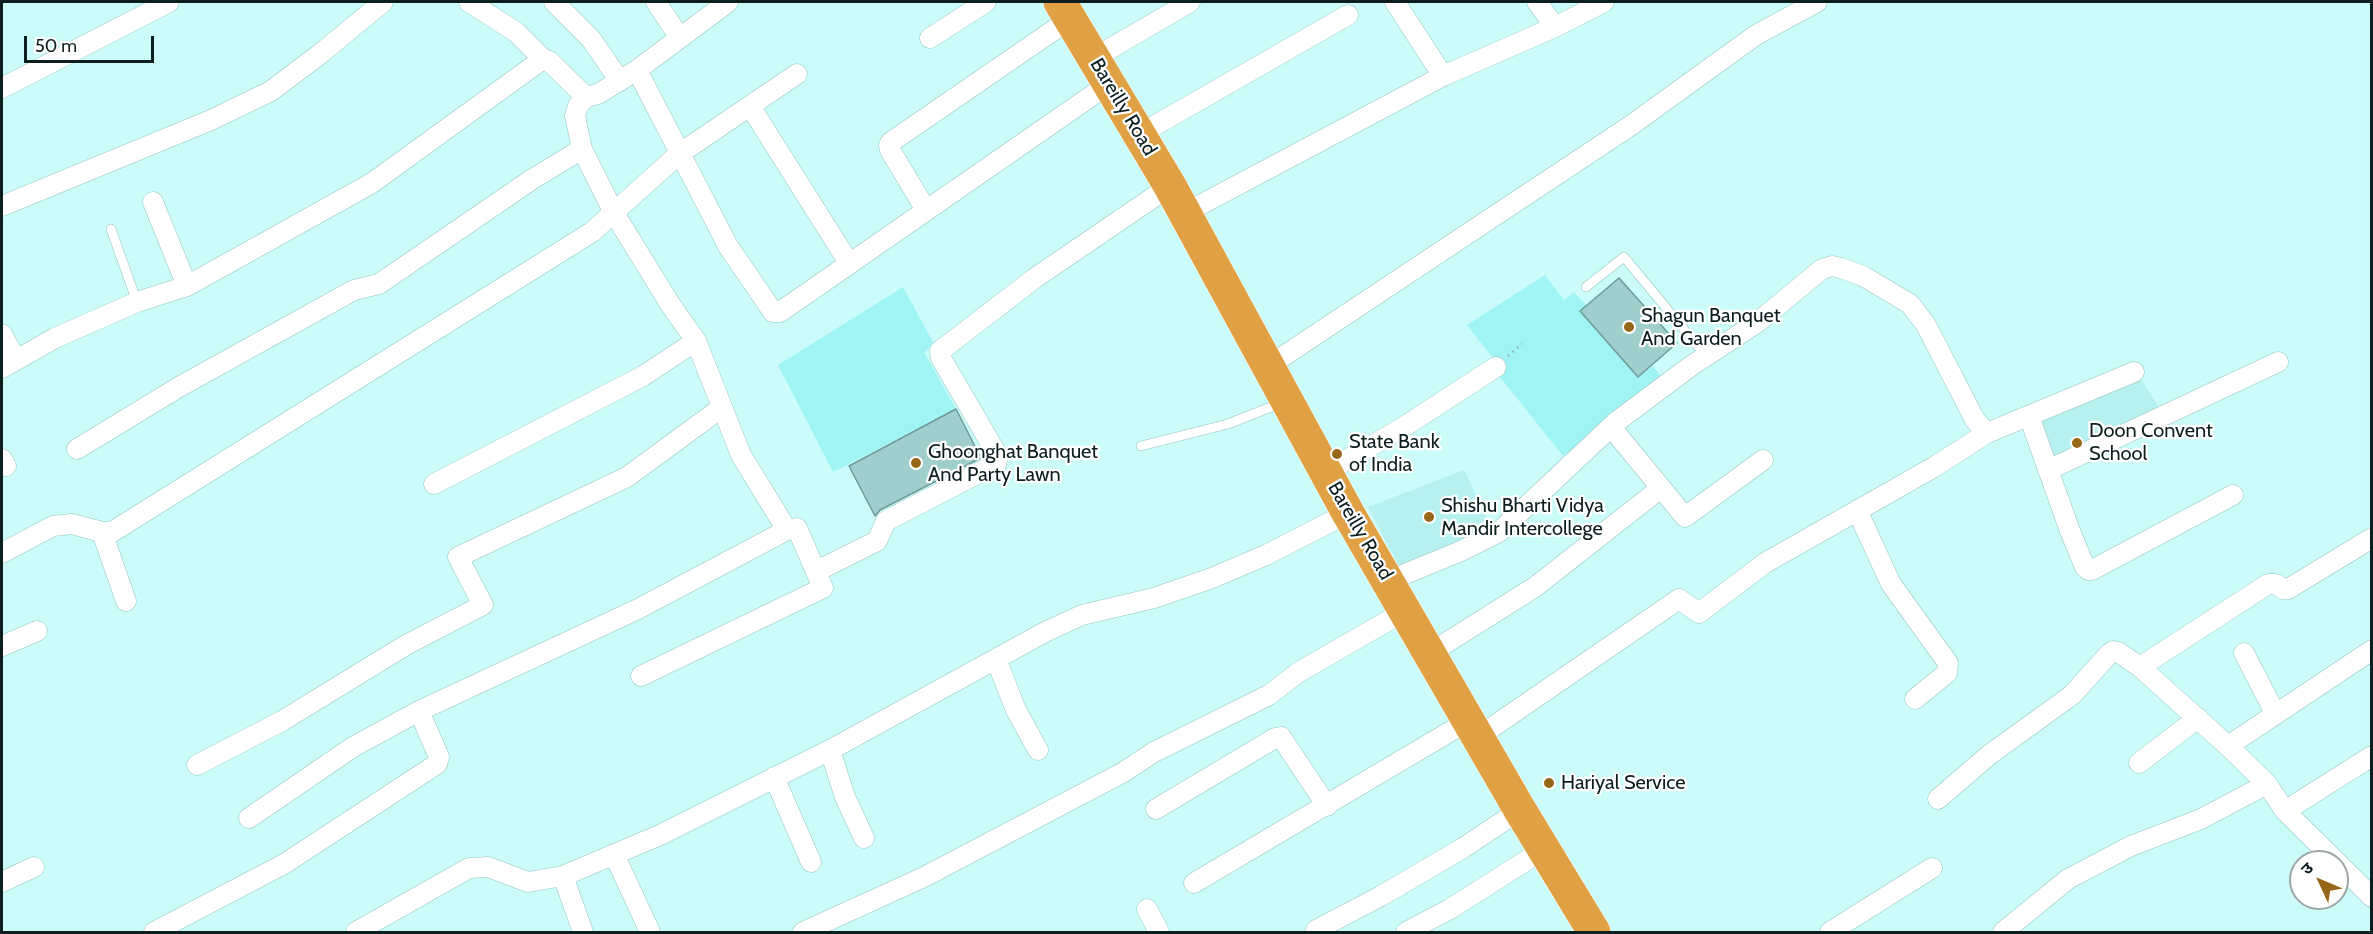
<!DOCTYPE html>
<html>
<head>
<meta charset="utf-8">
<style>
	body { margin:0 }
	#map { position:relative; width:2373px; height:934px; overflow:hidden; background:#cbfcfa; font-family:Cabin,"Noto Sans Devanagari",sans-serif }
	canvas { display:block }
	.frame { position:absolute; inset:0; border:3px solid #0c1f1e; pointer-events:none }
	.north { position:absolute; left:2289px; top:850px; width:60px; height:60px; box-sizing:border-box; background:#fff; border:2px solid #9ea5a5; border-radius:50%; rotate:314deg; font-size:16px; font-weight:700; line-height:24px; text-align:center; color:#0c1f1e }
	.north::after { content:''; display:block; margin:auto; width:21px; height:27px; background:#976617; clip-path:polygon(50% 0,100% 100%,50% 72%,0 100%) }
	.scale { position:absolute; left:24px; top:36px; width:130px; height:27px; box-sizing:border-box; border:3px solid #0c1f1e; border-top:0; padding-left:8px; font-size:18px; line-height:21px; white-space:nowrap; color:#0c1f1e; -webkit-text-stroke:4px #fff; paint-order:stroke }
</style>
</head>
<body>
<div id="map">
<canvas width="2373" height="934"></canvas>
<div class="frame"></div>
<div class="north">उ</div>
<div class="scale">50 m</div>
</div>
<script>
const c = document.querySelector('canvas').getContext('2d');
c.lineJoin = 'round';
function fillPath(path, color) {
  c.fillStyle = color;
  c.fill(path, 'evenodd');
}
function toPath(rows) {
  const path = new Path2D();
  for (const r of rows) {
    path.moveTo(r[0], r[1]);
    for (let i = 2; i < r.length; i += 2) path.lineTo(r[i], r[i + 1]);
  }
  return path;
}
function stroke(path, color, width, dash) {
  c.strokeStyle = color;
  c.lineWidth = width;
  c.lineCap = dash ? 'butt' : 'round';
  c.setLineDash(dash || []);
  c.stroke(path);
}
function label(font, color, halo, rows, align = 'center') {
  c.font = font + ' Cabin,sans-serif';
  c.lineWidth = 4.5;
  c.setLineDash([]);
  c.textBaseline = 'middle';
  c.strokeStyle = halo;
  c.fillStyle = color;
  for (const [text, x, y, turn = 0] of rows) {
    c.save();
    c.translate(x, y);
    c.rotate((+turn || 0) * Math.PI / 180);
    c.textAlign = isNaN(turn) ? turn : align;
    if (halo) c.strokeText(text, 0, 0);
    c.fillText(text, 0, 0);
    c.restore();
  }
}
fillPath(toPath([
	[2139,376,2163,414,2056,468,2040,418],
	[1464,470,1491,527,1399,567,1368,507]
]), '#b6f0ef');
fillPath(toPath([
	[1545,275,1564,300,1574,292,1587,306,1580,311,1638,377,1653,366,1662,378,1563,456,1500,377,1505,373,1467,325],
	[903,287,934,344,924,352,956,409,833,472,778,365]
]), '#a0f4f3');
const building = toPath([
	[1619,278,1677,343,1638,377,1580,311,1619,278],
	[956,409,981,458,880,510,875,516,849,466,956,409]
]);
fillPath(building, '#9fcecd');
stroke(building, '#6e9b9a', 1.5);
const lane = toPath([
	[111,229,137,302],
	[1586,287,1624,257,1706,356],
	[1141,446,1228,424,1281,403]
]);
const street = toPath([
	[469,2,516,32,543,59],
	[554,2,591,39,620,81],
	[656,2,680,38],
	[1395,2,1443,76],
	[1537,2,1555,27],
	[930,38,986,2],
	[1094,58,1190,2],
	[637,70,728,246,773,312,780,312,1110,83],
	[2,88,169,2],
	[750,106,849,263],
	[1140,134,1348,15],
	[153,202,187,286],
	[2,206,211,120,271,91,320,54,383,2],
	[926,210,890,150,889,145,891,142,1070,19],
	[1185,213,1443,76,1555,27,1604,2],
	[2,334,16,360],
	[1267,367,1630,126,1756,35,1817,2],
	[2,368,55,338,137,302,187,286,372,183,543,59,549,61,586,97,598,94,637,70,728,2],
	[2029,416,2070,531,2085,567,2088,570,2092,570,2233,495],
	[1611,427,1685,517,1763,460],
	[77,449,179,387,354,290,379,284,531,180,582,149],
	[2,459,6,466],
	[2048,470,2278,362],
	[1326,472,1402,428,1496,367],
	[434,484,643,376,696,341],
	[1857,510,1891,584,1948,663,1947,673,1915,699],
	[102,532,126,601],
	[2,553,53,526,72,524,102,532,112,532,592,232,679,154,797,74],
	[817,571,877,541,886,521,996,464,998,456,941,358,940,351,1035,278,1170,186],
	[1388,581,1461,551,1499,532,1616,422,1691,366,1758,322,1822,269,1832,266,1841,268,1863,276,1910,304,1926,325,1975,420,1987,433],
	[2,646,37,631],
	[1430,653,1535,587,1661,488],
	[2244,653,2275,713],
	[996,659,1016,710,1038,750],
	[2140,667,2268,584,2276,584,2283,589,2288,589,2372,538],
	[641,676,823,588,797,528,787,530],
	[1478,737,1679,599,1699,613,1765,563,1934,467,1987,433,2134,372],
	[2228,746,2372,650],
	[830,750,845,797,864,838],
	[2139,763,2198,718],
	[197,765,282,721,406,645,483,605,458,557,627,477,721,408],
	[774,777,811,862],
	[1938,799,1989,755,2072,695,2109,654,2113,651,2118,652,2140,667,2228,746,2267,784,2285,811,2372,897],
	[1156,809,1275,738,1281,737,1327,806],
	[2285,811,2372,756],
	[249,818,353,747,419,711,638,609,787,530,741,455,696,341,670,304,614,213,582,149,575,116,578,106,586,97],
	[614,854,650,932],
	[563,876,583,932],
	[2,882,34,867],
	[1194,883,1468,721],
	[1147,909,1159,932],
	[1316,930,1381,896,1463,848,1520,810],
	[154,932,284,864,437,764,439,757,419,711],
	[356,932,469,868,488,867,528,882,563,876,660,835,830,750,1045,632,1082,615,1154,598,1212,578,1266,555,1348,513],
	[803,932,924,877,1122,773,1154,752,1269,695,1299,672,1405,611],
	[1406,932,1450,909,1543,850],
	[1830,932,1932,868],
	[2003,932,2068,879,2131,846,2201,819,2267,784]
]);
const highway = toPath([
	[1060,2,1170,186,1348,513,1520,810,1594,932]
]);
stroke(lane, '#95c3c2', 10);
stroke(street, '#95c3c2', 21);
stroke(highway, '#fff', 34);
stroke(toPath([
	[1508,356,1522,344]
]), '#8fb7b5', 3, [1.5, 4.5]);
stroke(lane, '#fff', 9);
stroke(street, '#fff', 20);
stroke(highway, '#e0a145', 33);
for (const [x, y, r, color] of [
	[1629,327,6,"#976617"],
	[2077,443,6,"#976617"],
	[1337,454,6,"#976617"],
	[916,463,6,"#976617"],
	[1429,517,6,"#976617"],
	[1549,783,6,"#976617"]
]) {
  const dot = new Path2D();
  dot.arc(x, y, r, 0, 2 * Math.PI);
  c.fillStyle = color;
  c.fill(dot);
  stroke(dot, '#fff', 2);
}
label('20px', '#0c1f1e', '#fff', [
	["Bareilly Road",1123,107,59],
	["Bareilly Road",1360,531,60]
]);
label('20px', '#0c1f1e', '#fff', [
	["Shagun Banquet",1641,316],
	["And Garden",1641,339],
	["Doon Convent",2089,431],
	["School",2089,454],
	["State Bank",1349,442],
	["of India",1349,465],
	["Ghoonghat Banquet",928,452],
	["And Party Lawn",928,475],
	["Shishu Bharti Vidya",1441,506],
	["Mandir Intercollege",1441,529],
	["Hariyal Service",1561,783]
], 'left');
</script>
</body>
</html>
